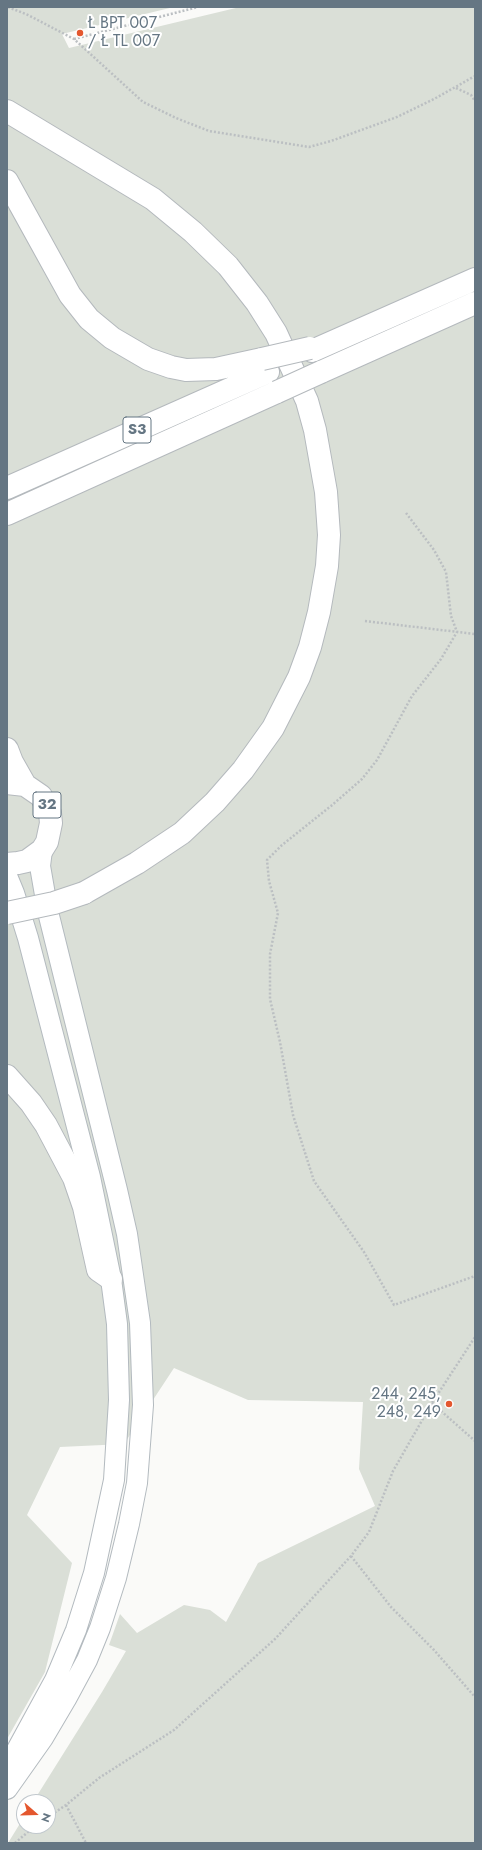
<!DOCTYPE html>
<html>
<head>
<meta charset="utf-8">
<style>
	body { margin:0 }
	#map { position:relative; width:482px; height:1850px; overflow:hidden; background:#fafaf8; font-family:Jost,sans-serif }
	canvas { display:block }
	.frame { position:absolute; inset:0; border:8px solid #657683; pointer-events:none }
	.north { position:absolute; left:16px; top:1794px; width:40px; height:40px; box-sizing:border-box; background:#fff; border:1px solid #c1c8cd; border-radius:50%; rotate:110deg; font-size:11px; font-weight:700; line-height:16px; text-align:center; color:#657683 }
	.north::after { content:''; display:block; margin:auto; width:14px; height:18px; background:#e4572e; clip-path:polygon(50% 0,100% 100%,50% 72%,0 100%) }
</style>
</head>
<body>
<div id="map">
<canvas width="482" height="1850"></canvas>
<div class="frame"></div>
<div class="north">N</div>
</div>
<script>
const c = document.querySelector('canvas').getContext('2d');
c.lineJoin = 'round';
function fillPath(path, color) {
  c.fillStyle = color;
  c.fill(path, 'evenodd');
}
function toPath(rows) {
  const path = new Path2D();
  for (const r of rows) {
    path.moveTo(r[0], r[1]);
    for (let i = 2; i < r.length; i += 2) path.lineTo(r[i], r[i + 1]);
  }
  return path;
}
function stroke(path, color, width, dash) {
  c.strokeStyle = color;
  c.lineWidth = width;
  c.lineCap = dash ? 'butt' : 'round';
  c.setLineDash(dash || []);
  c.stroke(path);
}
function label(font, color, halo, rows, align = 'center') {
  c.font = font + ' Jost,sans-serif';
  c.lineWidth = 4;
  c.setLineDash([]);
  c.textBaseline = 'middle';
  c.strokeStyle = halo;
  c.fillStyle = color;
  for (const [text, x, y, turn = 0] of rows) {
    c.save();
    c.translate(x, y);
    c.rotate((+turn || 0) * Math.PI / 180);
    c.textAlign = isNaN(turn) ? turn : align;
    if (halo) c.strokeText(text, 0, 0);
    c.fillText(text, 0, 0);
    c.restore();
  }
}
fillPath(toPath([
	[7,7,174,7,62,34,69,48,240,7,475,7,475,1843,8,1843,24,1817,24,1826,48,1826,48,1802,33,1802,102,1692,126,1651,109,1645,120,1614,137,1633,184,1605,210,1610,226,1622,258,1563,375,1506,359,1469,363,1402,248,1400,174,1368,124,1444,60,1447,27,1515,72,1563,45,1672,7,1739]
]), '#dadfd7');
const secondary = toPath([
	[7,876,14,893,28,938,90,1177,111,1279,117,1324,119,1400,114,1480,94,1573,76,1630,55,1680,7,1768],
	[7,1789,43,1738,66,1699,87,1660,100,1628,116,1578,129,1524,137,1483,143,1405,140,1323,127,1234,117,1190,48,912,40,866,42,850]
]);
const primary = toPath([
	[7,749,12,762,25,785],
	[7,783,25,785,41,796,50,813,51,823,47,842,42,850,27,861,18,863,7,864]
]);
const motorway = toPath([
	[7,111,153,199,193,232,228,266,257,303,276,333,307,401,315,430,326,492,329,535,327,566,319,612,310,647,299,677,273,728,243,770,215,802,182,833,137,863,84,893],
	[7,181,70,295,89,319,112,338,148,359,171,367,186,370,216,369,262,359],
	[312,351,475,279],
	[321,372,475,303],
	[7,488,268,372],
	[7,514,277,392],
	[7,1076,31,1103,46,1125,74,1178,84,1207,98,1270,111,1279]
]);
stroke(secondary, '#b3babf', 22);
stroke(primary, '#b5babe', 24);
stroke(motorway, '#b4b9bd', 24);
stroke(toPath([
	[8,7,28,15,74,39,143,102,176,118,209,131,309,147,331,141,397,117,434,99,475,76],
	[74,39,198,7],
	[456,88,471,95,475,101],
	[406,513,434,550,446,572,451,616,457,632,441,659,412,696,377,760,362,779,331,806,282,845,267,860,269,881,278,913,270,954,270,999,280,1042,293,1115,314,1181,364,1252,394,1305,475,1276],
	[365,621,475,634],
	[432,1403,475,1441],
	[351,1556,391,1607,434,1650,475,1697],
	[66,1805,86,1843],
	[48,1817,66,1805,99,1778,174,1730,275,1639,351,1556,369,1532,393,1471,432,1403,475,1337],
	[15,1843,35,1826]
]), '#bbbfc2', 2.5, [2, 2]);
stroke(secondary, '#fff', 20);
stroke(primary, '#fff', 22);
stroke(motorway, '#fff', 22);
const motorwayBridge = toPath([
	[262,359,310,348],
	[277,392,321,372],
	[7,913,54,903,84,893]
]);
stroke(motorwayBridge, '#b4b9bd', 24, []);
stroke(motorwayBridge, '#fff', 22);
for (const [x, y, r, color] of [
	[80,33,4,"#e4572e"],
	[449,1404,4,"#e4572e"]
]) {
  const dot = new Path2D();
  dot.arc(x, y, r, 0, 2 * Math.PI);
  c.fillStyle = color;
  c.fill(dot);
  stroke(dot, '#fff', 1.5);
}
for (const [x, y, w] of [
	[137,430,28],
	[47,805,28]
]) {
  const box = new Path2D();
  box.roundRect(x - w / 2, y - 13, w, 26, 3);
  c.fillStyle = '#fff';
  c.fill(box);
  stroke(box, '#657683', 1);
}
label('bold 15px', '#657683', null, [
	["S3",137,430],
	["32",47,805]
]);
label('16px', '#657683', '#fff', [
	["Ł BPT 007",88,24],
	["/ Ł TL 007",88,42],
	["244, 245,",441,1395,"right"],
	["248, 249",441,1413,"right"]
], 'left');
</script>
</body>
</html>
